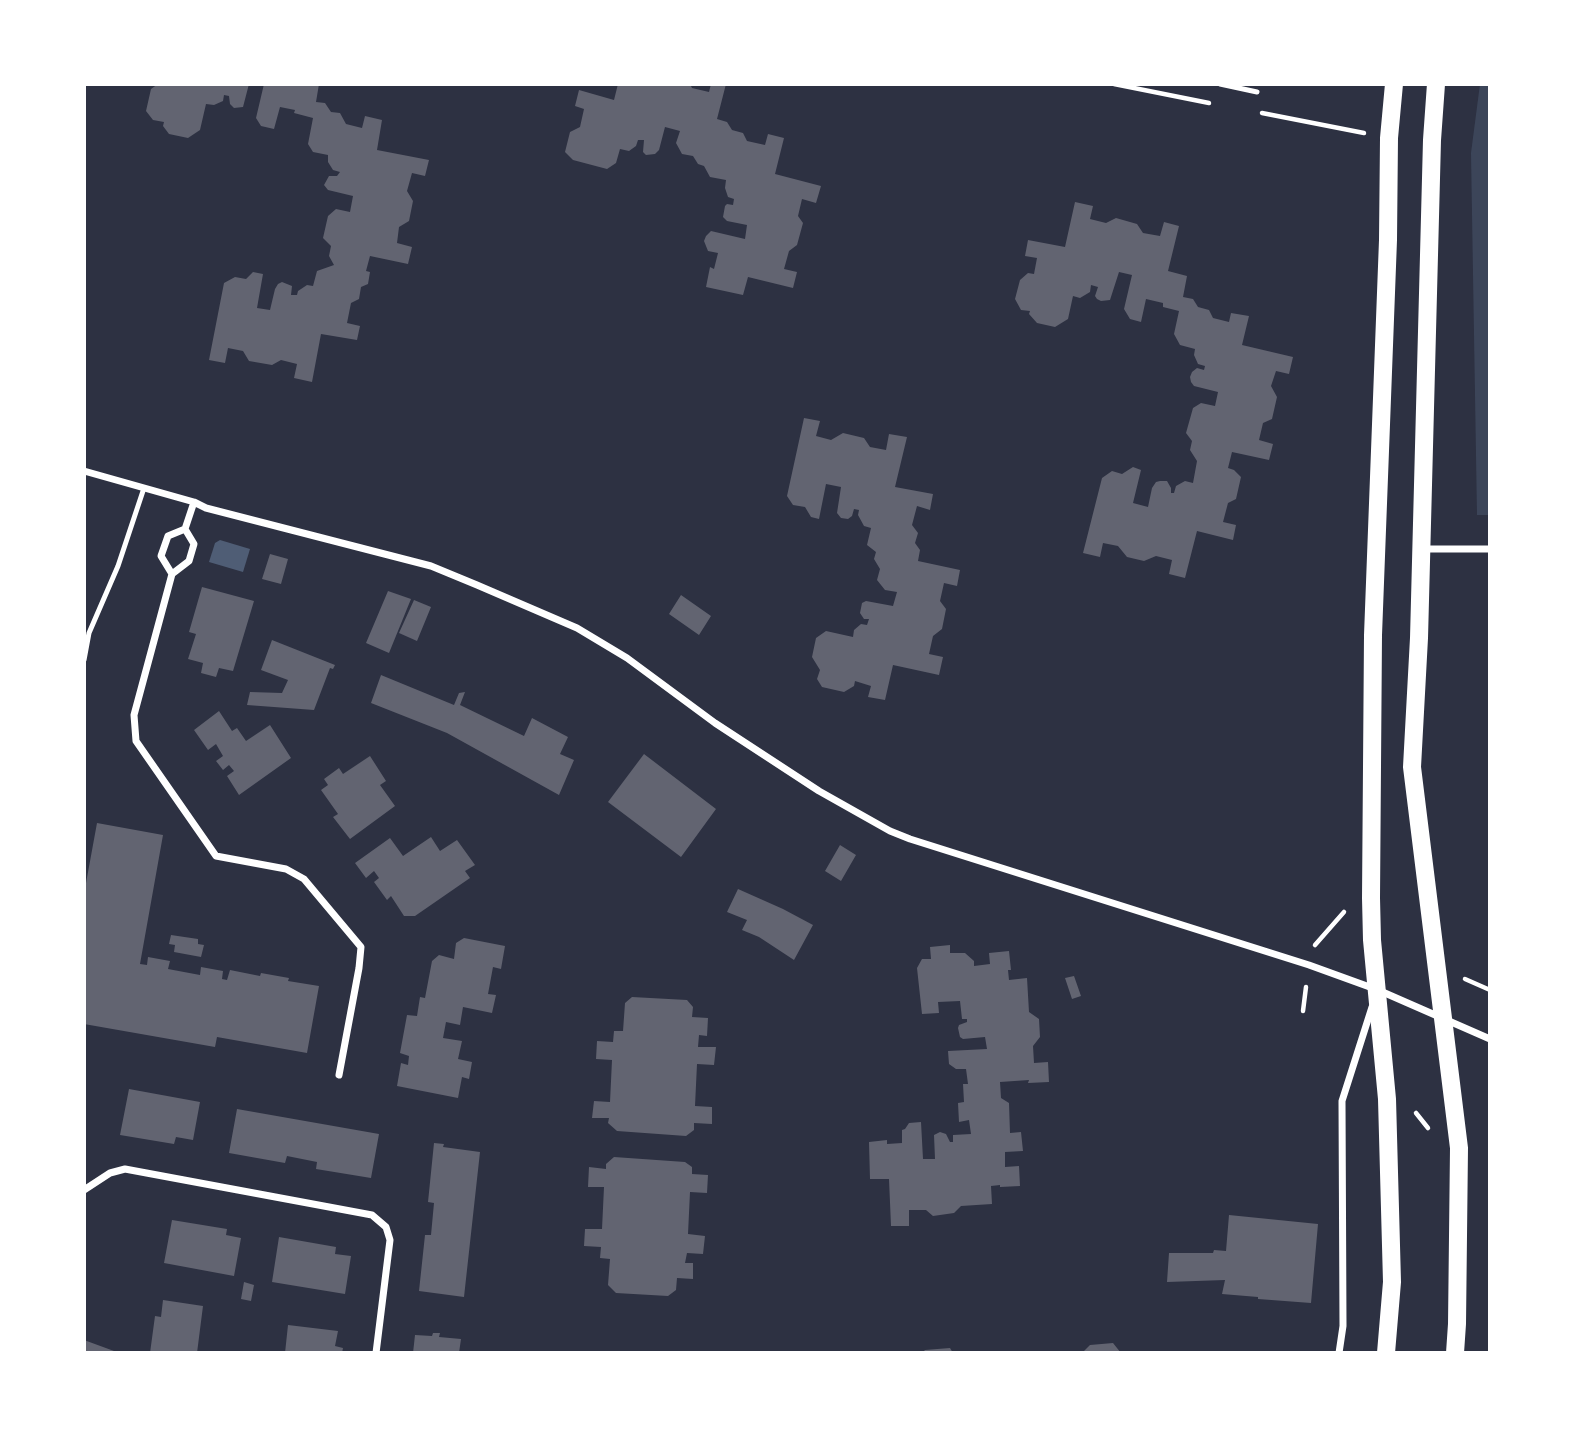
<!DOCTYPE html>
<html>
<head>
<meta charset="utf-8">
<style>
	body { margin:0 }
	#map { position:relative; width:1574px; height:1437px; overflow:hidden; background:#2d3142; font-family:"Playfair Display",serif }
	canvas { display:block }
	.frame { position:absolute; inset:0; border:86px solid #fff; pointer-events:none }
</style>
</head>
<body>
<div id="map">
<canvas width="1574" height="1437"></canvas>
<div class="frame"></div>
</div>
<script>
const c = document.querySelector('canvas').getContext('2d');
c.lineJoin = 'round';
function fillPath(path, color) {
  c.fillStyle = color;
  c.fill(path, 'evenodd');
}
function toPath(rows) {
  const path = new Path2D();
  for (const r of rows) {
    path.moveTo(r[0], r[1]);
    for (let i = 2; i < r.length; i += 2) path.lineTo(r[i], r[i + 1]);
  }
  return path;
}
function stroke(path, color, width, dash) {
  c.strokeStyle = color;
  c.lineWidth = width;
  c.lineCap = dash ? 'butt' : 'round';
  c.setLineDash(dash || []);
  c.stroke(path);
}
fillPath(toPath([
	[1480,84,1490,84,1490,515,1477,515,1471,153]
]), '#3c4559');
fillPath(toPath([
	[220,540,250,549,243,572,209,562,215,543]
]), '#4f5d75');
fillPath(toPath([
	[158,84,249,84,243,107,234,108,230,104,229,96,224,95,223,101,214,105,206,104,200,130,188,138,169,134,163,126,164,122,153,120,146,111,151,89],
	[264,84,319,84,316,102,325,103,331,112,340,113,346,124,362,128,365,116,382,120,377,150,429,160,425,176,412,173,407,191,413,201,409,221,399,227,397,243,412,247,408,264,370,256,366,271,370,272,368,284,361,287,359,299,351,303,347,323,360,326,357,340,321,334,312,382,294,378,297,364,281,360,272,365,249,361,243,351,228,348,225,363,209,360,224,283,235,277,246,279,253,272,263,274,257,308,270,310,275,289,278,284,282,282,292,286,291,295,297,295,298,291,307,285,313,286,317,271,334,265,329,256,331,246,323,238,328,216,336,209,350,212,353,196,328,190,324,185,329,176,337,176,340,172,333,170,328,162,328,155,313,152,308,144,313,118,294,113,295,110,280,107,274,129,261,126,256,118],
	[618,84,690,84,692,88,709,92,711,84,726,84,717,119,727,122,732,130,743,133,747,141,765,145,768,134,784,138,775,174,821,186,816,203,802,199,798,216,803,223,797,245,789,251,784,269,797,272,793,288,748,277,743,295,706,287,710,267,714,269,718,253,708,251,704,241,706,236,711,231,745,239,747,225,727,221,723,217,725,206,727,204,733,205,734,199,728,197,725,188,726,180,710,177,704,166,698,164,693,156,682,154,676,143,680,131,665,127,659,150,655,154,646,155,643,152,644,140,638,140,636,146,629,151,620,149,616,163,607,169,573,160,565,152,570,132,580,127,584,109,575,106,579,90,614,100],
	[1075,202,1093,206,1090,219,1106,223,1116,218,1137,224,1143,233,1160,236,1164,222,1179,226,1168,271,1187,276,1183,297,1193,299,1198,307,1209,310,1213,318,1229,322,1231,313,1249,316,1242,345,1293,357,1289,374,1276,371,1271,386,1277,397,1272,419,1263,423,1259,440,1273,444,1269,460,1232,452,1228,468,1234,470,1241,477,1236,499,1228,503,1223,522,1236,525,1233,540,1197,531,1185,578,1169,574,1172,560,1156,556,1144,561,1127,557,1118,546,1103,543,1100,557,1083,553,1102,478,1112,471,1122,474,1133,467,1141,470,1133,503,1148,507,1152,488,1156,482,1160,481,1167,481,1171,488,1171,493,1174,493,1176,486,1185,481,1193,483,1197,461,1190,450,1192,441,1186,433,1193,408,1201,403,1215,406,1218,392,1194,386,1191,382,1190,377,1192,372,1197,368,1204,370,1205,366,1198,364,1194,355,1195,349,1180,345,1174,334,1179,311,1163,307,1163,303,1146,299,1141,322,1130,319,1124,309,1132,275,1119,272,1110,300,1101,301,1097,299,1095,296,1098,287,1091,285,1090,292,1080,298,1073,296,1068,319,1055,327,1037,323,1029,314,1030,311,1021,310,1015,299,1020,280,1028,273,1034,274,1037,258,1025,256,1028,240,1065,247],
	[804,418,820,421,816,436,831,440,843,433,864,438,870,447,886,450,889,434,907,437,895,487,933,494,930,510,917,506,912,525,918,533,915,543,920,550,918,561,960,570,957,586,944,583,940,601,946,609,942,629,933,636,929,654,943,657,939,675,893,665,885,700,868,697,871,686,855,681,854,686,844,692,822,687,817,679,820,670,812,657,816,638,826,631,853,637,854,630,861,624,867,625,869,619,864,619,860,613,862,603,866,601,893,606,897,592,885,590,877,580,880,569,874,559,876,552,867,545,871,528,864,526,858,515,859,510,854,509,852,516,848,519,841,518,837,513,841,487,826,484,819,519,811,517,805,507,793,505,787,496],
	[270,554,288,559,281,584,262,579],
	[202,587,254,601,233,671,219,668,216,677,201,673,203,663,188,659,196,634,189,632],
	[388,591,411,599,389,653,366,643],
	[681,595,711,616,699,635,669,614],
	[414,600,431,607,417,641,399,633],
	[272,640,335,665,333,669,330,668,314,710,247,705,250,692,282,693,288,680,261,670],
	[381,675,454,705,459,693,465,692,460,705,524,736,532,718,568,737,560,754,574,760,559,795,447,733,371,703],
	[219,711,232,731,237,728,246,741,270,725,291,758,239,795,227,776,234,771,229,765,223,770,216,761,223,756,216,744,208,750,194,730],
	[644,754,716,809,681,857,608,802],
	[370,756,386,781,380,785,395,806,350,839,333,817,338,814,321,790,328,785,324,779,339,768,343,774],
	[97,823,163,835,140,964,147,965,148,957,170,961,168,969,200,975,201,967,223,971,222,979,227,980,230,970,260,976,261,973,289,978,288,981,319,986,307,1053,217,1037,215,1047,84,1024,84,894],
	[431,837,440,851,457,840,475,865,465,871,470,878,415,916,404,916,391,896,387,900,374,882,379,878,374,871,366,878,355,863,390,838,403,856],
	[840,845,856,855,841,881,825,871],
	[738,889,783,909,813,925,794,960,759,937,742,930,747,920,727,912],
	[171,935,198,939,198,944,204,945,201,957,174,952,175,945,169,944],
	[464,938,505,946,501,969,493,967,488,994,496,995,492,1013,463,1007,460,1025,446,1022,443,1038,462,1041,458,1059,472,1062,469,1079,462,1077,458,1098,397,1086,401,1063,408,1065,409,1056,400,1053,407,1015,417,1016,420,997,425,998,432,961,439,955,454,959,456,943],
	[950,945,950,953,965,953,974,961,974,966,990,964,989,953,1009,951,1011,970,1008,970,1009,980,1027,978,1029,1012,1039,1019,1040,1037,1033,1046,1034,1063,1048,1062,1049,1082,1028,1083,1029,1080,1000,1082,1001,1098,1009,1103,1010,1133,1021,1132,1023,1151,1005,1152,1005,1167,1019,1166,1020,1186,1000,1187,1000,1185,991,1186,992,1204,961,1206,954,1213,933,1216,926,1210,909,1210,909,1226,891,1226,889,1179,870,1179,869,1142,887,1140,887,1144,902,1143,902,1130,905,1129,909,1123,921,1122,923,1159,935,1159,934,1135,940,1132,946,1134,950,1142,953,1142,953,1135,971,1134,969,1120,959,1122,958,1103,964,1102,963,1084,968,1084,966,1069,956,1069,949,1064,948,1051,987,1049,985,1037,963,1039,960,1037,958,1028,959,1025,967,1022,967,1019,962,1019,960,1001,938,1002,939,1013,922,1014,917,968,922,959,931,959,930,947],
	[1074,976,1081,996,1072,999,1065,978],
	[632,997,687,1000,693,1007,692,1017,708,1018,707,1036,699,1035,698,1047,716,1047,714,1065,697,1064,695,1106,712,1107,712,1124,694,1123,694,1130,686,1136,617,1131,608,1123,609,1118,592,1118,594,1101,610,1102,612,1060,596,1059,597,1041,613,1042,614,1031,623,1031,625,1003],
	[129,1089,200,1102,193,1140,176,1137,174,1144,120,1135],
	[237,1109,379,1134,371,1178,316,1169,317,1162,287,1156,285,1163,229,1153],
	[434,1143,444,1144,443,1147,480,1152,464,1297,419,1291,425,1235,431,1235,434,1203,428,1202],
	[614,1157,685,1162,692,1167,692,1174,708,1175,707,1193,690,1192,688,1234,705,1236,703,1254,687,1253,685,1263,693,1263,693,1279,677,1278,676,1290,668,1296,616,1293,608,1285,610,1259,600,1258,601,1247,584,1246,585,1229,602,1229,604,1187,588,1187,589,1167,606,1169,606,1164],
	[1229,1215,1318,1224,1311,1303,1258,1299,1258,1297,1222,1294,1225,1280,1167,1282,1169,1253,1213,1253,1214,1250,1226,1251],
	[172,1220,227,1229,226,1235,241,1238,234,1276,164,1263],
	[279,1237,336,1247,335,1254,351,1256,345,1294,272,1282],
	[244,1282,254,1285,251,1301,241,1299],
	[163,1300,203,1306,197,1353,150,1353,155,1316,161,1317],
	[288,1325,338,1331,335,1346,343,1348,342,1353,285,1353],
	[433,1333,440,1333,439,1337,461,1339,459,1353,413,1353,415,1335,432,1336],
	[84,1340,114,1351,113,1353,84,1353],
	[1113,1343,1121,1353,1082,1353,1090,1345],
	[950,1348,953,1353,922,1353,925,1350]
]), '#626471');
stroke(toPath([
	[1114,84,1209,103],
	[1262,113,1364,133],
	[1315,945,1344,912],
	[1465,979,1490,990],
	[1303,1011,1306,987],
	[1416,1113,1428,1128]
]), '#fff', 4.5);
stroke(toPath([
	[1220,84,1257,92],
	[84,660,89,633,118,566,144,488]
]), '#fff', 5);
stroke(toPath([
	[84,471,194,502,206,508,431,566,477,585,577,628,627,658,715,723,819,791,890,831,910,839,1309,965,1378,990,1490,1039],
	[185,529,194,544,189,561,172,574,134,715,136,741,216,856,286,869,304,879,361,947,359,968,339,1075],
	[1421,549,1490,549],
	[172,574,161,556,168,536,185,529,194,502],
	[84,1190,110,1173,125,1169,372,1215,386,1227,390,1240,376,1353],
	[1339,1353,1343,1326,1342,1101,1372,1007]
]), '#fff', 7);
stroke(toPath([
	[1436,84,1432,140,1419,638,1412,767,1459,1148,1457,1324,1455,1353],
	[1386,1353,1392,1282,1387,1099,1372,940,1371,898,1373,635,1388,240,1389,138,1394,84]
]), '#fff', 18);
</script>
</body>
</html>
